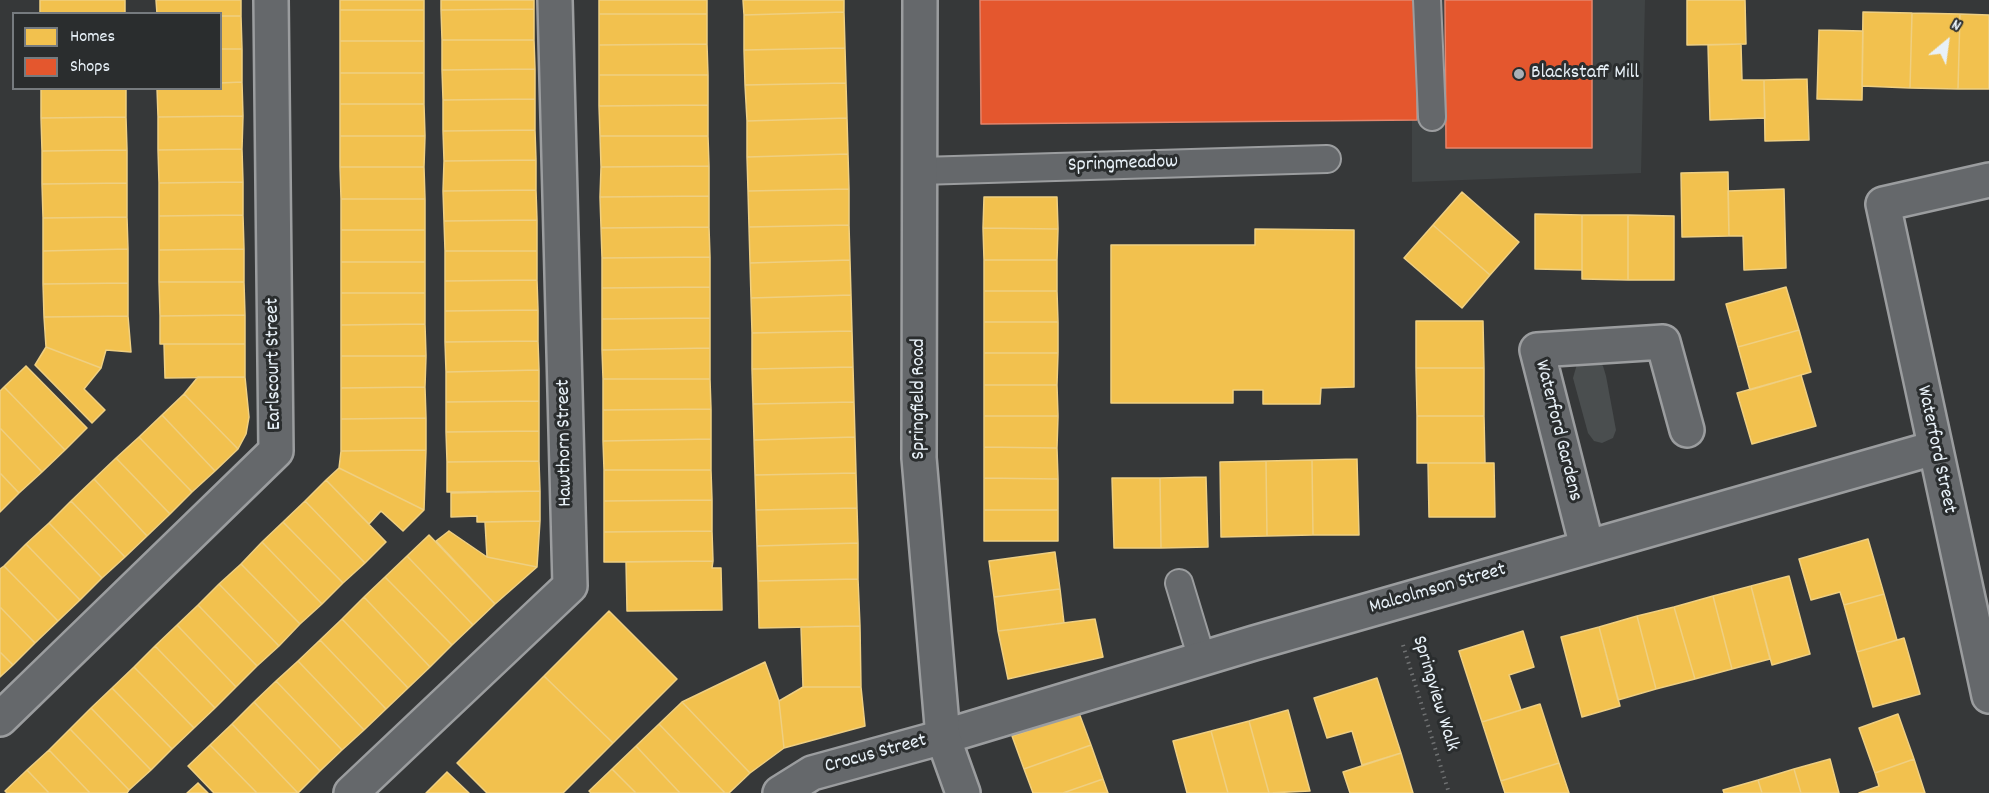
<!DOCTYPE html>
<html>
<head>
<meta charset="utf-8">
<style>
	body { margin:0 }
	#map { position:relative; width:1989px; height:793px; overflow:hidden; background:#363839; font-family:Dekko,sans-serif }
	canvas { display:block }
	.legend { position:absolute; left:12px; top:12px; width:210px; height:78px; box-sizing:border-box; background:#2a2d2e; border:2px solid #767b7f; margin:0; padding:8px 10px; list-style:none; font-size:18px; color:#e8f1f8 }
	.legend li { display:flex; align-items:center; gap:12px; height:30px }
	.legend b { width:30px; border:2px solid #767b7f }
	.north { position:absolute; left:1917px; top:12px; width:60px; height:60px; -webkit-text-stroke:4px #2a2d2e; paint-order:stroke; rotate:29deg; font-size:16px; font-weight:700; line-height:24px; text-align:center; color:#e8f1f8 }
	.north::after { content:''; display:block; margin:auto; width:21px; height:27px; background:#e8f1f8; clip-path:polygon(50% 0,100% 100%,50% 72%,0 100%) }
</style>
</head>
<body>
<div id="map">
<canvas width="1989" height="793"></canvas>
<ul class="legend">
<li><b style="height:16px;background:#f2c14e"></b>Homes</li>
<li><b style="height:16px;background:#e4572e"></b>Shops</li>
</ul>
<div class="north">N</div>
</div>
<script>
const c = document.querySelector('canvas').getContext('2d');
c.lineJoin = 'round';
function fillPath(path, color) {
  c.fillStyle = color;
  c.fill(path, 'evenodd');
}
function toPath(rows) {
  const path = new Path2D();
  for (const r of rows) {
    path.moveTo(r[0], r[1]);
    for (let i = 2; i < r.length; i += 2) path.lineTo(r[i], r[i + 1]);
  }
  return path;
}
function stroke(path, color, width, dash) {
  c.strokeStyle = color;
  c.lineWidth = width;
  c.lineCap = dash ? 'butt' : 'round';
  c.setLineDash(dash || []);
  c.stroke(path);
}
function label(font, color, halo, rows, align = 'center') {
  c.font = font + ' Dekko,sans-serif';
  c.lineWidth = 6;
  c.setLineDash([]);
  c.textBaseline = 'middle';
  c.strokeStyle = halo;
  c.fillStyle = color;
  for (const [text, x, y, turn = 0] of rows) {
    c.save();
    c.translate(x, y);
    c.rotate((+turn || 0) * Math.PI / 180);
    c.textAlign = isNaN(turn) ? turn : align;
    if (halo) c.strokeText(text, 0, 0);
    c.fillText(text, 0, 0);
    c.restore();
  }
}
fillPath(toPath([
	[1412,0,1645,0,1641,173,1412,182]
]), '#404445');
fillPath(toPath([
	[1596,358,1603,366,1606,376,1616,430,1613,438,1602,443,1594,441,1588,433,1573,378,1577,364]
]), '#4a4e4f');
const homes = toPath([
	[40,0,125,0,125,14,40,14,40,0],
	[156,0,241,0,241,16,220,16,220,14,157,14,156,0],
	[340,0,424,0,424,10,340,10,340,0],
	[441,0,534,0,534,9,441,10,441,0],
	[599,0,707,0,707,14,599,14,599,0],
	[743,0,844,0,844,12,744,15,743,0],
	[1687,0,1745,0,1746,44,1687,45,1687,0],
	[534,9,534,40,442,40,441,10,534,9],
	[340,10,424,10,424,41,340,41,340,10],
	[844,12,845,48,744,50,744,15,844,12],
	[1863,12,1912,13,1910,88,1862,86,1863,12],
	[1912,13,1960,14,1958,89,1910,88,1912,13],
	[599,14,707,14,707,44,599,45,599,14],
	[1960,14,1989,15,1989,89,1958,89,1960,14],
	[220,16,241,16,242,49,220,49,220,16],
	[1819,30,1863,31,1862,100,1817,99,1819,30],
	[442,40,534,40,535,69,442,70,442,40],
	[340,41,424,41,424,73,340,73,340,41],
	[707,44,708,75,599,75,599,45,707,44],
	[1741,44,1742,80,1764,80,1765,118,1710,120,1708,45,1741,44],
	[845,48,846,83,745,85,744,50,845,48],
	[220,49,242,49,242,82,220,83,220,49],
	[535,69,535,99,443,100,442,70,535,69],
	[340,73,424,73,424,104,340,104,340,73],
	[599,75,708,75,708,105,599,106,599,75],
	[1807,79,1809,140,1765,141,1764,80,1807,79],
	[242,82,243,116,158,117,157,88,220,88,220,83,242,82],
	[846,83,847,118,747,121,745,85,846,83],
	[41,88,126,88,126,117,41,118,41,88],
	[535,99,535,130,443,131,443,100,535,99],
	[340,104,424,104,425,136,340,136,340,104],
	[708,105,708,136,600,136,599,106,708,105],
	[243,116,242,149,158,150,158,117,243,116],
	[126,117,127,150,42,151,41,118,126,117],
	[847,118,848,154,747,157,747,121,847,118],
	[535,130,536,160,444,161,443,131,535,130],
	[340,136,425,136,424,167,340,167,340,136],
	[600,136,708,136,709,166,601,167,600,136],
	[242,149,243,182,159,183,158,150,242,149],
	[127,150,127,183,42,184,42,151,127,150],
	[848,154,849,189,748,191,747,157,848,154],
	[536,160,536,190,443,191,444,161,536,160],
	[709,166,709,196,600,197,601,167,709,166],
	[340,167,424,167,425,199,341,199,340,167],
	[1728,172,1729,236,1682,237,1681,173,1728,172],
	[243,182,243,215,159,216,159,183,243,182],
	[127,183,127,217,43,218,42,184,127,183],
	[849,189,849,225,749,227,748,191,849,189],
	[1784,189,1786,268,1744,270,1743,236,1729,236,1728,191,1784,189],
	[536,190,537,220,444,221,443,191,536,190],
	[1462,192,1519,242,1490,275,1433,225,1462,192],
	[709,196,709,227,601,228,600,197,709,196],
	[984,197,1057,197,1058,229,983,228,984,197],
	[341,199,425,199,425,230,341,230,341,199],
	[1535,214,1582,215,1582,270,1535,269,1535,214],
	[243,215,244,249,159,250,159,216,243,215],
	[1582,215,1628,215,1628,280,1582,279,1582,215],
	[1628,215,1674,216,1674,280,1628,280,1628,215],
	[127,217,128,249,43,251,43,218,127,217],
	[537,220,537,251,445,251,444,221,537,220],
	[849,225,850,260,750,263,749,227,849,225],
	[1433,225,1490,275,1462,308,1404,258,1433,225],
	[709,227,710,257,602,258,601,228,709,227],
	[983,228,1058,229,1057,260,984,260,983,228],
	[1255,229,1354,230,1354,387,1321,388,1320,404,1263,404,1263,390,1233,390,1233,403,1111,403,1111,245,1255,245,1255,229],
	[341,230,425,230,425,262,341,262,341,230],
	[128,249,128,283,43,284,43,251,128,249],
	[244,249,244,282,159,282,159,250,244,249],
	[445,251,537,251,537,280,445,281,445,251],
	[710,257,710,287,602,288,602,258,710,257],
	[850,260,851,295,751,298,750,263,850,260],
	[984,260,1057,260,1057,291,984,291,984,260],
	[341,262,425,262,425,293,341,293,341,262],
	[537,280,538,310,445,311,445,281,537,280],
	[159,282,244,282,245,315,160,316,159,282],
	[128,283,128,316,44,317,43,284,128,283],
	[710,287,710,318,602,319,602,288,710,287],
	[1786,287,1799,330,1738,347,1726,304,1786,287],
	[984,291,1057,291,1058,322,984,322,984,291],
	[341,293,425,293,425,324,341,325,341,293],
	[851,295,852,331,752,333,751,298,851,295],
	[538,310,538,341,445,342,445,311,538,310],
	[245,315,245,344,160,344,160,316,245,315],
	[128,316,131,352,106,350,101,368,46,347,44,317,128,316],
	[710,318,710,348,602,350,602,319,710,318],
	[1416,321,1483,321,1484,368,1416,368,1416,321],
	[984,322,1058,322,1058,353,984,353,984,322],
	[425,324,426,356,341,356,341,325,425,324],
	[1799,330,1811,372,1750,390,1738,347,1799,330],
	[852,331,853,367,752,369,752,333,852,331],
	[538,341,539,370,446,372,445,342,538,341],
	[164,344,245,344,245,377,165,378,164,344],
	[46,347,101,368,84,389,105,410,92,423,35,365,46,347],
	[710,348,710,379,603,379,602,350,710,348],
	[984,353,1058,353,1057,385,984,385,984,353],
	[341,356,426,356,425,387,341,388,341,356],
	[26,366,87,428,65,450,4,387,26,366],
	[853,367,854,402,753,404,752,369,853,367],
	[1416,368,1484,368,1484,416,1417,416,1416,368],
	[539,370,539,401,446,402,446,372,539,370],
	[1801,375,1816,426,1752,444,1737,393,1801,375],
	[198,377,245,377,249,417,246,434,238,449,184,394,198,377],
	[603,379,710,379,711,409,603,410,603,379],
	[984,385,1057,385,1058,416,984,416,984,385],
	[4,387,65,450,42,472,0,428,0,391,4,387],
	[425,387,426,418,341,419,341,388,425,387],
	[184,394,238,449,215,471,162,415,184,394],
	[539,401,539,431,446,432,446,402,539,401],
	[854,402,855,437,754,440,753,404,854,402],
	[711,409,711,439,603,441,603,410,711,409],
	[162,415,215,471,192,492,139,437,162,415],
	[984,416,1058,416,1057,448,984,447,984,416],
	[1417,416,1484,416,1485,463,1417,463,1417,416],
	[426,418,426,450,341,451,341,419,426,418],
	[0,428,42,472,19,493,0,473,0,428],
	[539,431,539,461,447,462,446,432,539,431],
	[139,437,192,492,170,514,116,458,139,437],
	[855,437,856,473,755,475,754,440,855,437],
	[711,439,711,470,604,470,603,441,711,439],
	[984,447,1057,448,1058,479,984,478,984,447],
	[426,450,424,510,339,468,341,451,426,450],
	[116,458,170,514,147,536,94,479,116,458],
	[1357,459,1359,535,1313,535,1312,460,1357,459],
	[1312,460,1313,535,1267,536,1266,461,1312,460],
	[539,461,540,491,447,492,447,462,539,461],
	[1266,461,1267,536,1221,537,1220,462,1266,461],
	[1428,463,1494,463,1495,517,1429,517,1428,463],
	[339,468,424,510,403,531,381,511,369,524,326,480,339,468],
	[604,470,711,470,712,500,604,501,604,470],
	[0,473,19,493,0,512,0,473],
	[856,473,857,508,756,510,755,475,856,473],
	[1206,477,1208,547,1161,548,1160,478,1206,477],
	[984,478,1058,479,1058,510,984,510,984,478],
	[1112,478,1160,478,1161,548,1114,548,1112,478],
	[94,479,147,536,125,557,71,501,94,479],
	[326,480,386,542,365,563,305,501,326,480],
	[540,491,540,521,477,522,477,516,451,517,451,493,540,491],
	[712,500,712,531,604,532,604,501,712,500],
	[71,501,125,557,102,578,49,523,71,501],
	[305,501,365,563,343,583,283,522,305,501],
	[857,508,858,543,757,546,756,510,857,508],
	[984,510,1058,510,1058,541,984,541,984,510],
	[540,521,537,567,487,557,485,522,540,521],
	[283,522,343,583,322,604,262,542,283,522],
	[49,523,102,578,80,600,26,544,49,523],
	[449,531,487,557,537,567,495,604,436,541,449,531],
	[712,531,713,561,604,562,604,532,712,531],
	[429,535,495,604,473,625,407,556,429,535],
	[1868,539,1884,594,1844,605,1840,592,1811,600,1799,559,1868,539],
	[262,542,322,604,300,624,241,564,262,542],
	[858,543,858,579,758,581,757,546,858,543],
	[26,544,80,600,58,621,4,566,26,544],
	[1055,552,1060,589,994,597,989,561,1055,552],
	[407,556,473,625,452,645,385,577,407,556],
	[713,561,712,568,721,568,722,610,627,611,626,562,713,561],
	[241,564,300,624,279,646,219,584,241,564],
	[4,566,58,621,35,643,0,607,0,569,4,566],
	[1789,576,1810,654,1772,665,1751,586,1789,576],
	[385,577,452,645,430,667,364,597,385,577],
	[858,579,860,626,759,628,758,581,858,579],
	[219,584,279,646,257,666,198,605,219,584],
	[1751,586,1770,659,1732,669,1713,596,1751,586],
	[1060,589,1064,623,998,631,994,597,1060,589],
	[1884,594,1897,640,1857,652,1844,605,1884,594],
	[1713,596,1732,669,1695,679,1674,607,1713,596],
	[364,597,430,667,408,688,342,619,364,597],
	[198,605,257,666,236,687,177,625,198,605],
	[0,607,35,643,13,665,0,652,0,607],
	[1674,607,1695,679,1656,689,1637,616,1674,607],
	[609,611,677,679,613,743,544,676,609,611],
	[1637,616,1656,689,1618,700,1599,627,1637,616],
	[342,619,408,688,386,709,320,640,342,619],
	[1095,619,1103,657,1008,679,998,631,1095,619],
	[177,625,236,687,215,708,155,646,177,625],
	[860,626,861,687,803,687,801,627,860,626],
	[1599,627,1620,706,1582,717,1561,637,1599,627],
	[1523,631,1534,667,1509,675,1521,710,1482,722,1459,651,1523,631],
	[1904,638,1920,694,1873,707,1857,652,1904,638],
	[320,640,386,709,364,730,298,661,320,640],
	[155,646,215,708,194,728,134,667,155,646],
	[0,652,13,665,0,677,0,652],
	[298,661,364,730,342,750,276,681,298,661],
	[765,662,779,701,784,748,750,773,682,702,765,662],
	[134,667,194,728,172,749,112,688,134,667],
	[544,676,613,743,563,793,487,793,457,763,544,676],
	[1377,678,1401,753,1362,765,1352,731,1327,738,1314,698,1377,678],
	[276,681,342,750,320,771,254,702,276,681],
	[803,687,861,687,865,726,784,748,779,701,803,687],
	[112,688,172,749,151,770,91,708,112,688],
	[254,702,320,771,298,793,232,724,254,702],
	[682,702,750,773,729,793,725,793,659,724,682,702],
	[1540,704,1559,763,1501,781,1482,722,1540,704],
	[91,708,151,770,129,790,70,729,91,708],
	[1288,710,1310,791,1269,793,1249,721,1288,710],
	[1079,713,1091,745,1024,769,1012,736,1079,713],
	[1898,714,1914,759,1875,773,1859,728,1898,714],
	[1249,721,1269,793,1228,793,1211,731,1249,721],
	[232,724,298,793,257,793,210,745,232,724],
	[659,724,725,793,680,793,636,746,659,724],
	[70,729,129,790,127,793,90,793,49,750,70,729],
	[1211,731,1228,793,1187,793,1173,741,1211,731],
	[210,745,257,793,214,793,188,766,210,745],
	[1091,745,1103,779,1063,793,1033,793,1024,769,1091,745],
	[636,746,680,793,636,793,612,769,636,746],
	[49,750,90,793,49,793,27,770,49,750],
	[1401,753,1413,793,1350,793,1343,772,1401,753],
	[1830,759,1839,793,1801,793,1794,769,1830,759],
	[1914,759,1925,793,1859,793,1879,786,1875,773,1914,759],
	[1559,763,1569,793,1505,793,1501,781,1559,763],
	[612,769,636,793,591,793,589,791,612,769],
	[1794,769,1801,793,1762,793,1758,780,1794,769],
	[27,770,49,793,7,793,5,791,27,770],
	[447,772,469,793,426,793,447,772],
	[1103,779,1108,793,1063,793,1103,779],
	[1758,780,1762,793,1724,793,1723,790,1758,780],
	[198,783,208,793,187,793,198,783]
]);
fillPath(homes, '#f2c14e');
stroke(homes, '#efcf81', 1.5);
const shops = toPath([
	[980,0,1416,0,1417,120,981,124,980,0],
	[1445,0,1592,0,1592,148,1446,148,1445,0]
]);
fillPath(shops, '#e4572e');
stroke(shops, '#e5856b', 1.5);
const service = toPath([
	[1427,0,1432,117],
	[920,171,1327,159],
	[1179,583,1202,659]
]);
const minor = toPath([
	[1989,180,1883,204,1989,696],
	[1587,547,1537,350,1663,342,1687,430],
	[0,719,276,451,271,0],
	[351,793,570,586,555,0],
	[780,793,812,773,943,737,1254,643,1934,448]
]);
const secondary = toPath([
	[920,0,919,458,943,737,963,793]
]);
stroke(service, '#9b9d9f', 30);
stroke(minor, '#9b9d9f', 38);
stroke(secondary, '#9b9d9f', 38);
stroke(toPath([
	[1403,645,1449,793]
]), '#6f7172', 4, [1.5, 4.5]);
stroke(service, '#65686b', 26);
stroke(minor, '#65686b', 33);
stroke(secondary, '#65686b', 33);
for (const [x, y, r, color] of [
	[1519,74,6,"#aab0b5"]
]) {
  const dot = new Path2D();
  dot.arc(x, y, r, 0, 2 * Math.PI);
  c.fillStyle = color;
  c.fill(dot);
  stroke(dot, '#2a2d2e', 2);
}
label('20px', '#e8f1f8', '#2a2d2e', [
	["Blackstaff Mill",1531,74]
], 'left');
label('20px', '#e8f1f8', '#2a2d2e', [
	["Springmeadow",1123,165,-2],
	["Earlscourt Street",275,364,-91],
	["Springfield Road",920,399,-90],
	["Waterford Gardens",1557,431,76],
	["Hawthorn Street",566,443,-91],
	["Waterford Street",1935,450,78],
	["Malcolmson Street",1438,590,-16],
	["Springview Walk",1434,694,73],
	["Crocus Street",876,755,-15]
]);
</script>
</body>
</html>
